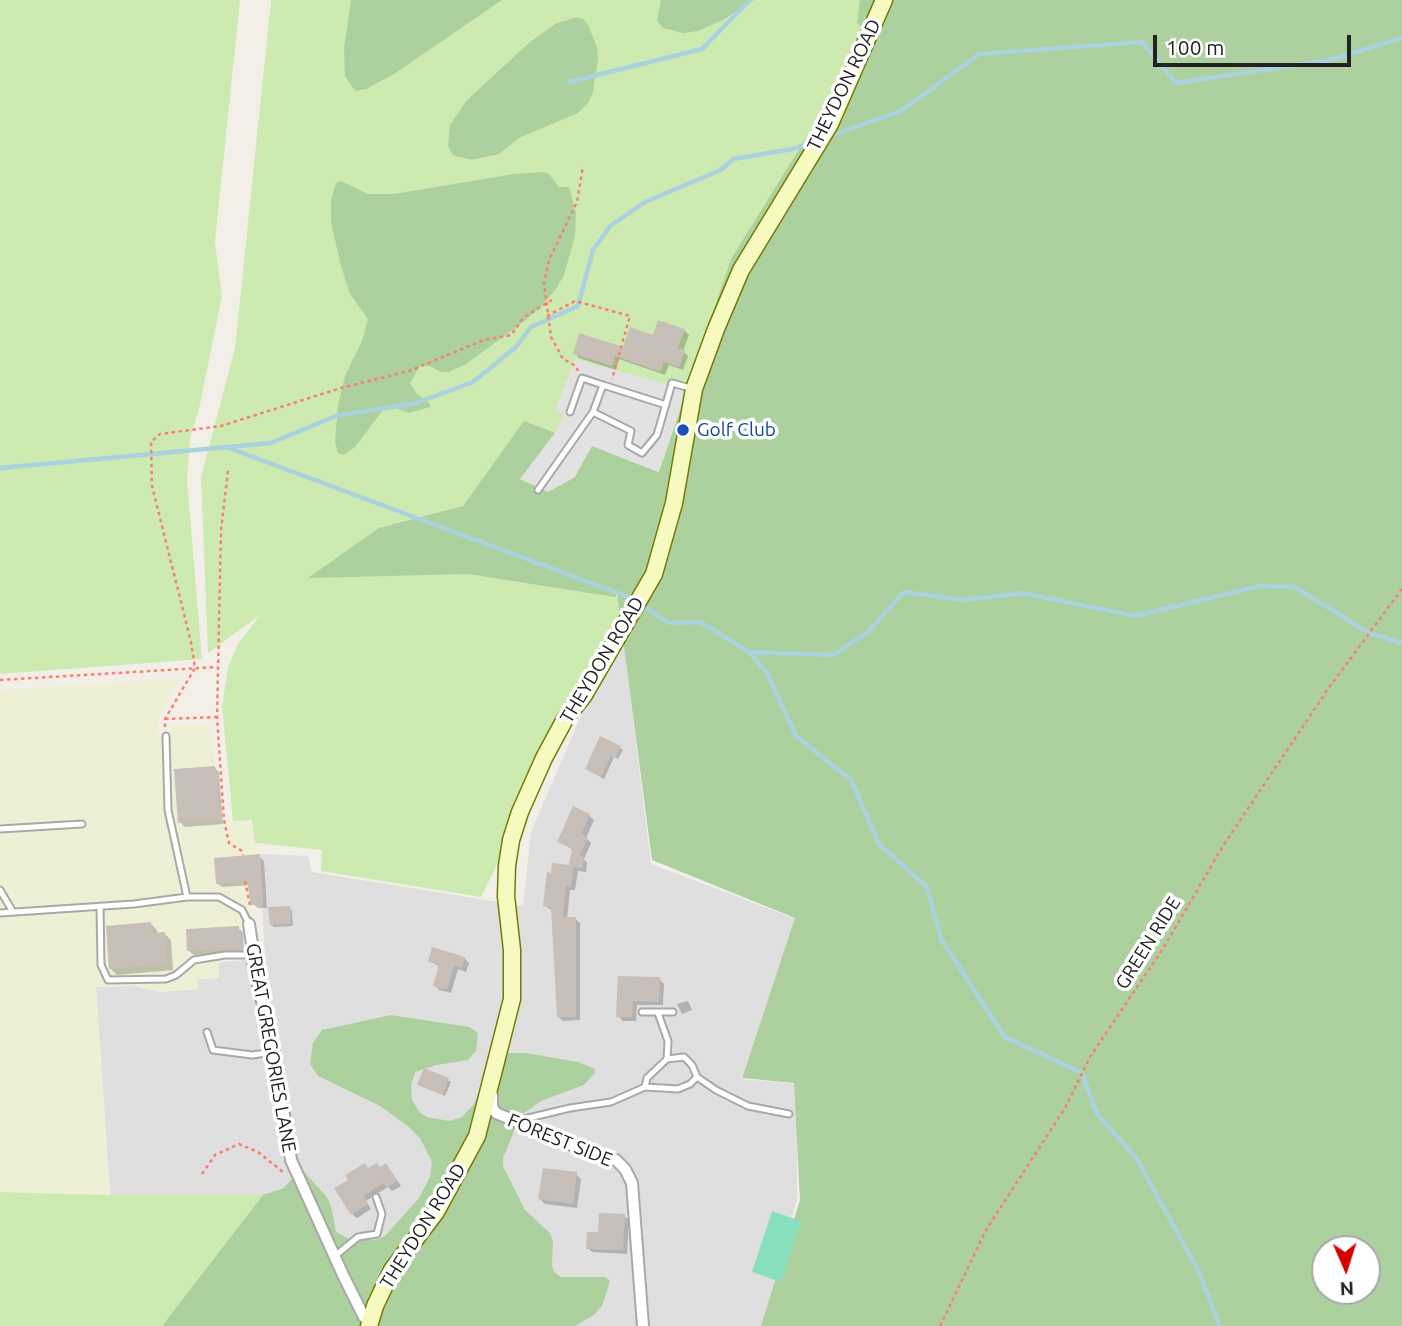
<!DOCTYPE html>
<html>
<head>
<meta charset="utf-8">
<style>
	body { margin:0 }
	#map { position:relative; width:1402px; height:1326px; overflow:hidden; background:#f2efe9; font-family:Ubuntu,sans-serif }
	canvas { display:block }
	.north { position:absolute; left:1311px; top:1235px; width:70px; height:70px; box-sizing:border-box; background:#fff; border:2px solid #a7a7a7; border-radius:50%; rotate:177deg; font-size:19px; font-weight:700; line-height:28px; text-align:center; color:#222 }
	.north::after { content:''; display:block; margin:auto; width:24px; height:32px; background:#d40000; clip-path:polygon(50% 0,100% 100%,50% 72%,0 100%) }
	.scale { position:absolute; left:1153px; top:35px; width:198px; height:32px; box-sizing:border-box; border:4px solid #222; border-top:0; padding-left:9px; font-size:21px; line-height:24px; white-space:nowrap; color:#222; -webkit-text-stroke:5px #fff; paint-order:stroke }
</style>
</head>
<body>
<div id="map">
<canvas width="1402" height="1326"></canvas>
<div class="north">N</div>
<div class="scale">100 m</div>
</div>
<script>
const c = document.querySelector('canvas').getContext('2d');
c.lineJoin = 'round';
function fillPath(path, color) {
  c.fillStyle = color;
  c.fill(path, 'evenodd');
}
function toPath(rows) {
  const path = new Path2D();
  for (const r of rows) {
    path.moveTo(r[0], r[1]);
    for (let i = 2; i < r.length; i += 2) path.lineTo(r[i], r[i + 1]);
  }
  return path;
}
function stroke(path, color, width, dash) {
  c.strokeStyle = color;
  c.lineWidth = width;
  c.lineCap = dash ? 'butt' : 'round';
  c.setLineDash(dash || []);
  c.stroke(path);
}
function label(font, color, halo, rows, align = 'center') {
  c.font = font + ' Ubuntu,sans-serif';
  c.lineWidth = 7;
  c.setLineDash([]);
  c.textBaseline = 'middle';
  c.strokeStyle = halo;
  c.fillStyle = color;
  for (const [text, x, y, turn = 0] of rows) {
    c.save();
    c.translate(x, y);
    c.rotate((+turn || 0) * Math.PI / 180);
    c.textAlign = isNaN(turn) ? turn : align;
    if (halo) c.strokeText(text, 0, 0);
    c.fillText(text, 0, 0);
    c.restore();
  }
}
fillPath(toPath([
	[621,623,651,864,796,919,741,1079,797,1084,797,1199,764,1326,162,1326,262,1196,110,1195,96,987,135,986,161,992,198,989,198,979,219,978,219,962,265,959,260,854,308,856,312,872,523,906,531,832]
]), '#e0dfdf');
fillPath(toPath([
	[181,678,159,717,157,737,172,737,170,724,211,724,220,822,252,820,256,852,260,854,263,904,248,905,253,923,239,926,240,948,219,950,219,978,198,979,198,989,161,992,135,986,96,987,110,1195,0,1192,0,690]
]), '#eef0d5');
fillPath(toPath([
	[0,0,240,0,215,242,222,296,199,409,190,439,187,479,202,659,0,674],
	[271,0,1314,0,732,259,616,596,634,600,592,673,481,897,321,871,322,850,255,843,252,820,233,821,222,707,228,667,238,644,260,615,208,653,201,477,235,348],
	[0,1192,110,1195,263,1195,162,1326,0,1326]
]), '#cdebb0');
fillPath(toPath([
	[351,0,502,0,394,74,366,89,355,91,345,76,344,48],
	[661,0,754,0,723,20,698,31,683,33,663,28,657,20],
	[860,0,1402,0,1402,1326,761,1326,800,1200,794,1083,742,1078,795,918,652,860,617,594,615,597,468,574,308,578,379,528,463,506,524,421,555,433,521,479,548,492,575,477,592,446,659,472,731,259,855,59,867,29,861,27,857,23],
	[1325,1249,1367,1249,1367,1291,1325,1291],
	[576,17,583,19,588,25,597,47,598,58,593,92,588,103,578,113,519,138,499,154,472,160,453,155,448,146,450,125,466,101,530,42,555,24],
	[543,172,549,174,559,187,569,187,576,213,575,236,564,275,556,289,540,308,522,323,466,364,449,372,441,372,430,366,420,366,410,383,416,393,430,404,430,407,408,413,390,405,383,410,355,447,344,455,338,453,335,441,338,405,345,376,362,341,368,319,350,294,341,266,331,222,331,200,336,183,341,181,368,194,394,194,514,174],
	[391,1015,469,1027,478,1033,476,1051,468,1060,437,1065,415,1072,411,1085,412,1100,420,1113,427,1117,449,1121,462,1117,474,1104,478,1095,488,1061,502,1053,526,1053,578,1062,595,1069,595,1073,584,1085,541,1101,524,1113,517,1124,503,1158,503,1166,525,1210,550,1233,553,1241,552,1265,554,1272,561,1277,605,1277,610,1281,602,1306,594,1315,575,1326,162,1326,263,1195,284,1188,299,1170,304,1172,327,1197,331,1206,336,1232,349,1239,375,1240,385,1236,419,1198,430,1177,432,1162,420,1138,408,1126,380,1106,318,1076,310,1064,313,1043,322,1030]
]), '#add19e');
fillPath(toPath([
	[772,1211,801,1221,781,1282,752,1272]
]), '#88e0be');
fillPath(toPath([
	[575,359,687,390,658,472,592,446,573,478,548,492,520,479,555,433,564,415,555,410]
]), '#e2e2e2');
fillPath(toPath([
	[684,330,689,335,683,351,688,356,683,370,669,365,665,375,619,359,616,370,579,358,575,353,624,349,654,337],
	[620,748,623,750,618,759,614,757,604,779,587,769],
	[215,768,219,772,223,824,185,827,180,822],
	[589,816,594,820,586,838,591,843,584,859,587,863,586,872,578,871,575,890,570,890,567,919,575,918,580,923,580,1020,563,1021,558,1016,553,911,545,906,571,867,573,850,559,841],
	[259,856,264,861,267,908,258,908,253,904,250,885,222,887,217,883],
	[289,908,292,911,293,926,274,927,271,924],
	[151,924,157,930,158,934,164,933,171,940,173,970,117,975,110,968],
	[238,928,243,932,244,952,194,955,189,951],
	[464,958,469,963,466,972,458,969,451,993,439,990,435,985,440,967,430,961],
	[619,978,659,979,664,984,663,1005,637,1005,636,1021,623,1021,618,1016],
	[688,1001,692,1010,682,1014,677,1004],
	[448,1080,451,1082,445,1096,419,1085],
	[369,1170,390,1170,401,1186,392,1191,388,1187,366,1201,371,1209,357,1218,352,1214],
	[576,1174,581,1179,577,1208,545,1204,540,1199],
	[624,1216,629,1220,627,1254,592,1252,588,1248,600,1234]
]), '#0003');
stroke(toPath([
	[569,82,702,49,750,0],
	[827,137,901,111,979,54,1142,42,1176,83,1330,60,1402,38],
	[229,448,634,599],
	[0,468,271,443,336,416,416,403,473,382,516,347,531,327,578,306,593,250,610,226,645,202,721,170,733,159,793,149,812,142],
	[641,604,669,623,700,622,749,652,767,673,796,736,851,780,879,844,927,887,941,939,1005,1037,1082,1073,1097,1114,1137,1159,1199,1272,1219,1324],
	[749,652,833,655,867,633,904,592,963,600,1023,593,1135,616,1259,586,1295,587,1369,633,1402,643]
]), '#aad3df', 4.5);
fillPath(toPath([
	[658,320,685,329,678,348,685,350,679,367,664,362,660,372,615,356,612,366,573,354,579,333,623,347,630,327,653,335],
	[600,736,621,746,615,758,611,756,601,777,585,769],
	[215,766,220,820,178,823,174,769],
	[573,806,590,814,581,834,588,837,579,856,584,857,582,869,574,867,573,870,571,887,566,886,563,917,576,917,576,1017,557,1017,551,907,543,906,547,872,551,873,552,863,569,865,572,848,557,842],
	[260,854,263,904,251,905,247,881,216,884,214,858],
	[290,906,291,924,270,925,268,907],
	[151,922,152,933,165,932,167,964,109,969,106,926],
	[239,926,240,948,187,951,186,929],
	[432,947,465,957,462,968,454,966,447,990,433,986,439,964,428,962],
	[618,976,660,977,659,1002,633,1001,632,1017,616,1017],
	[424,1068,449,1078,443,1095,417,1085],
	[365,1163,368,1168,377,1163,380,1167,386,1163,397,1181,387,1188,384,1183,363,1196,368,1204,351,1215,334,1188,348,1180,345,1175],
	[543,1168,577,1172,573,1204,538,1199],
	[599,1213,625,1214,623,1250,586,1249,587,1232,598,1232]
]), '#c7bfb8');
const lane = toPath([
	[666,405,603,385,593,412,631,431,628,445,642,453,657,435,672,383,690,388],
	[570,412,582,378,603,385],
	[538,490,593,412],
	[166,736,168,810,187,897],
	[0,829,82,824],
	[0,890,13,912],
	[100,906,101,965,108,980,166,979,176,975,194,960,225,955,251,955],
	[0,913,134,904,187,897,219,897,242,910,249,924],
	[642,1012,673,1012],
	[658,1013,668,1041,667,1059],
	[207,1032,213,1050,252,1055,274,1052],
	[684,1057,692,1065,697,1077,690,1084,678,1089,645,1087,647,1078,667,1059,684,1057],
	[697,1077,716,1090,748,1106,789,1114],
	[520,1120,570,1108,611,1102,645,1087],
	[335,1256,358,1237,377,1234,382,1214,376,1197]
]);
const street = toPath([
	[249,924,252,944,251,955,274,1052,291,1160,343,1275,364,1317,369,1322],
	[492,1095,492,1107,496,1113,566,1143,616,1160,625,1169,632,1183,643,1326]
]);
const secondary = toPath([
	[369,1326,375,1306,392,1270,436,1212,477,1136,512,999,512,950,506,896,507,866,511,840,520,812,544,758,565,719,584,695,654,574,674,503,694,389,716,329,741,270,830,124,884,0]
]);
stroke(lane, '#a9a9a9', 9);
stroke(street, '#a9a9a9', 14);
stroke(secondary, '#707d05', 19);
stroke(toPath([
	[547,316,575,301,630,316,612,379],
	[578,371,576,366,563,359,551,337,544,283,549,260,577,202,583,166],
	[228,471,221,530,217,717,224,820,229,843,242,851,243,855],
	[0,680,217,667],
	[165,719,217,717],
	[165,727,165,719,195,668,191,642,152,486,151,442,160,434,221,426,341,388,409,371,484,340,511,335,524,317,552,300],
	[245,881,250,905],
	[202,1174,215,1155,239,1144,258,1152,283,1172],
	[940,1326,986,1230,1065,1108,1090,1057,1164,947,1223,846,1328,689,1402,589]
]), '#fa8072', 2.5, [3.5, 3.5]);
stroke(lane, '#fff', 5);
stroke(street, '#fff', 10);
stroke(secondary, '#f7fabf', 16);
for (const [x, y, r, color] of [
	[683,430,7,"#1a4fb4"]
]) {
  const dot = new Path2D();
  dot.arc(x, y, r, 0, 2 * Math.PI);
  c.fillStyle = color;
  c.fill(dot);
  stroke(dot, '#fff', 2.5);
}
label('19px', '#222', '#fff', [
	["THEYDON ROAD",844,85,-64],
	["THEYDON ROAD",602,660,-59],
	["GREEN RIDE",1148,943,-58],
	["GREAT GREGORIES LANE",271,1048,80],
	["FOREST SIDE",560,1140,22],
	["THEYDON ROAD",423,1226,-58]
]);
label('19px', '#164399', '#fff', [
	["Golf Club",697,430]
], 'left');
</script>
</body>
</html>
